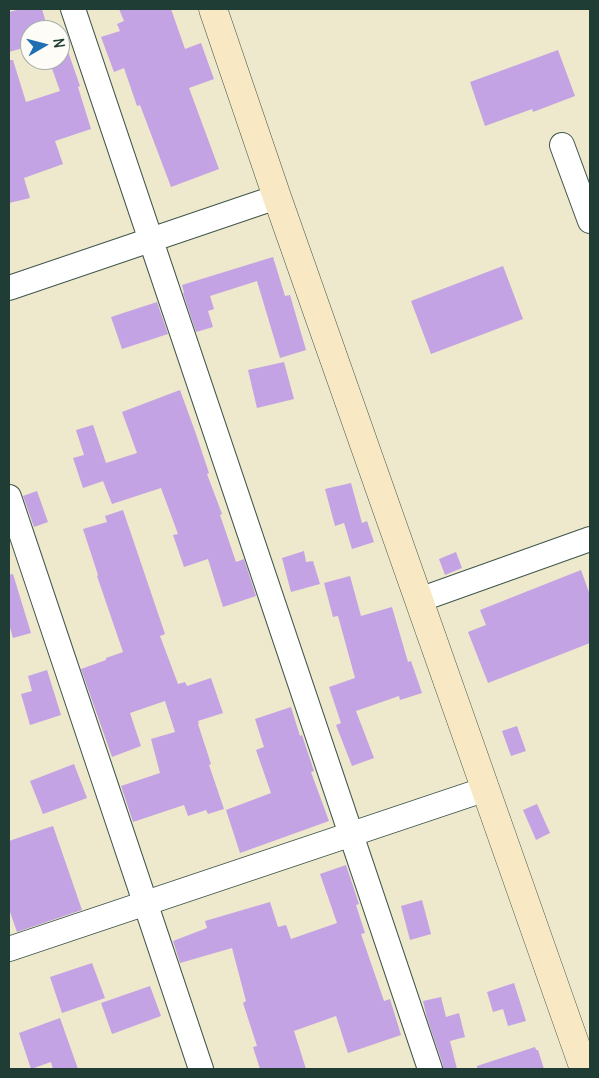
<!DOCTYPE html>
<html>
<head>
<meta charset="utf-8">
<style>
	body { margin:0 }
	#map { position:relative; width:599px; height:1078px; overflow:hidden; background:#eee8cc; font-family:Delius,sans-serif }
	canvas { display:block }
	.frame { position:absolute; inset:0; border:10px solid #1f3d34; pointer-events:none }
	.north { position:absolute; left:20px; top:20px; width:50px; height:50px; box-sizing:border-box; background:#fdfcf7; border:1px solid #a4b0a9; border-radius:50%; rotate:82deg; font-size:14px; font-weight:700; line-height:20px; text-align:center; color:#1f3d34 }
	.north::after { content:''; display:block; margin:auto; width:18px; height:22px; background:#1f6fb2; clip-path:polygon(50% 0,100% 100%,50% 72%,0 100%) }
</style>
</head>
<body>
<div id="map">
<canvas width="599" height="1078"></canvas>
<div class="frame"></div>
<div class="north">N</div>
</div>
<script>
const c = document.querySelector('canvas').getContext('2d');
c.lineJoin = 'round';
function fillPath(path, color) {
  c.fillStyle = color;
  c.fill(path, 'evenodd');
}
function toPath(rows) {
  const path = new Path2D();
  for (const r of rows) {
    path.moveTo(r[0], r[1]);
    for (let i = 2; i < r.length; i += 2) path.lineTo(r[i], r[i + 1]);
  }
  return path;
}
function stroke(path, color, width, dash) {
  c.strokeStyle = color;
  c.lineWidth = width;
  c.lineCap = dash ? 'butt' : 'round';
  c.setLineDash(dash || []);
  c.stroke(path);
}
fillPath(toPath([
	[21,9,42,9,48,30,30,30,30,46,9,52,9,12],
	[119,9,171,9,185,49,201,43,214,79,189,88,219,169,171,187,140,105,137,106,124,68,114,72,101,37,120,31,117,24,124,21],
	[64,40,80,86,78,87,91,129,55,141,63,164,24,178,30,198,9,203,9,60,13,60,26,102,60,91,49,60,60,60,60,41],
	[558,50,575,96,533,112,532,109,485,126,470,82],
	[273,257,285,296,290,295,306,350,280,358,257,281,210,296,214,309,208,311,213,327,196,332,183,293,184,293,182,285],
	[503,266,523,319,431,354,411,301],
	[157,302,168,334,122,349,111,317],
	[284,362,294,399,257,408,248,370],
	[180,390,196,434,209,473,207,474,222,514,220,515,236,562,244,559,256,596,223,607,208,559,184,567,173,535,178,534,161,488,112,504,103,481,83,488,73,458,84,455,76,430,93,425,106,463,137,453,122,412],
	[351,483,362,523,367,521,374,542,352,549,344,523,335,526,325,489],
	[37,491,48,522,34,527,23,496],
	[123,510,165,634,160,636,178,684,185,682,187,686,211,678,223,713,198,721,199,723,198,724,211,764,209,765,224,809,208,814,206,810,188,816,184,805,133,822,121,786,160,773,151,739,175,732,165,701,130,713,141,746,112,757,81,669,106,660,106,658,123,652,97,576,98,575,83,529,107,522,105,516],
	[304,551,306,562,313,561,320,584,291,592,282,558],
	[456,552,462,568,445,575,439,559],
	[581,570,590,595,590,643,488,683,468,632,486,625,480,610],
	[13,574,31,633,13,638,9,624,9,575],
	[350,576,361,616,392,607,408,662,411,661,422,693,400,700,399,696,356,711,374,758,352,766,336,725,341,723,329,687,355,678,338,616,333,617,324,583],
	[47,670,61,715,30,725,21,694,32,691,28,676],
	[291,707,300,736,302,735,314,771,311,772,329,821,240,853,226,810,271,793,256,750,264,747,255,719],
	[517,726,526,751,511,756,502,731],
	[74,764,87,798,43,814,30,781],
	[537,804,550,833,536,840,523,810],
	[53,826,82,910,17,932,9,909,9,841],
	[346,865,359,904,356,905,365,933,361,934,384,1001,390,999,401,1035,348,1053,336,1016,294,1031,306,1069,260,1069,253,1047,257,1046,243,1003,246,1001,232,948,180,963,173,941,207,928,205,921,270,902,278,927,286,925,291,939,337,923,320,874],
	[422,900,431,934,410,940,401,906],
	[92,963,105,998,62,1013,50,977],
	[514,983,526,1021,508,1026,503,1009,493,1012,487,992],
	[150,986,161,1016,112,1034,101,1003],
	[441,997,446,1017,459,1013,465,1037,450,1041,457,1069,443,1069,443,1065,427,1018,423,1001],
	[60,1018,78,1069,53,1069,51,1062,31,1069,19,1033],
	[535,1047,536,1050,538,1050,544,1069,477,1069,477,1066]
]), '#c3a3e3');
const street = toPath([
	[73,9,430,1069],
	[562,145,590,221],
	[9,288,277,197],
	[9,497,201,1069],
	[419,600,590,539],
	[9,949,486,789]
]);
const secondary = toPath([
	[213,9,277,197,584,1069]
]);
stroke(street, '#3e574b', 26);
stroke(secondary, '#3e574b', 29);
stroke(street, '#fff', 24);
stroke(secondary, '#f8e8c3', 28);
</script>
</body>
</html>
